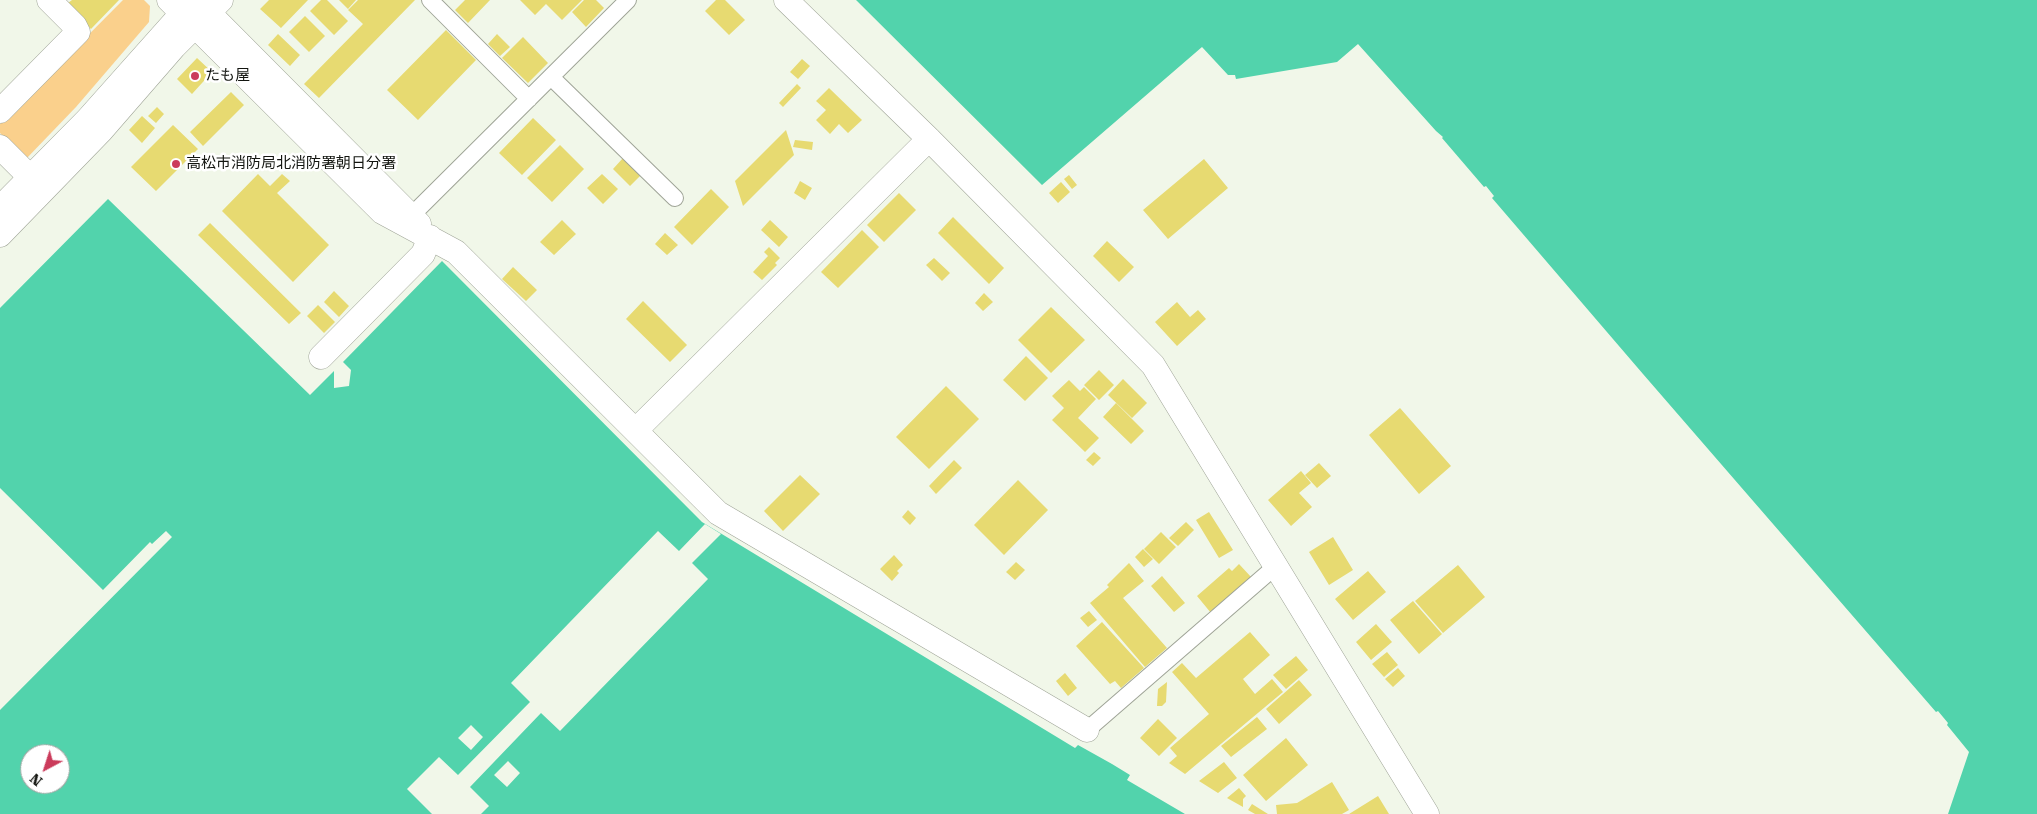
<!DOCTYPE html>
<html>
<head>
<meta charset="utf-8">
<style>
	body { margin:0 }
	#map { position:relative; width:2037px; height:814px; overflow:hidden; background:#f1f7e9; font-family:"Roboto Serif",serif }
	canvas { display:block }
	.north { position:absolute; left:20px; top:744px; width:50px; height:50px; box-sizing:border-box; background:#fff; border:1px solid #a1a19f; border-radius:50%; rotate:220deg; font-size:14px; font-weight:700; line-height:20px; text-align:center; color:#131510 }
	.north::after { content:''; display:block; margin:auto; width:18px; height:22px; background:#cb3b5b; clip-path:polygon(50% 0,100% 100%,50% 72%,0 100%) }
</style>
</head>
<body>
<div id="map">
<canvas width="2037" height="814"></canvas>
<div class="north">N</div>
</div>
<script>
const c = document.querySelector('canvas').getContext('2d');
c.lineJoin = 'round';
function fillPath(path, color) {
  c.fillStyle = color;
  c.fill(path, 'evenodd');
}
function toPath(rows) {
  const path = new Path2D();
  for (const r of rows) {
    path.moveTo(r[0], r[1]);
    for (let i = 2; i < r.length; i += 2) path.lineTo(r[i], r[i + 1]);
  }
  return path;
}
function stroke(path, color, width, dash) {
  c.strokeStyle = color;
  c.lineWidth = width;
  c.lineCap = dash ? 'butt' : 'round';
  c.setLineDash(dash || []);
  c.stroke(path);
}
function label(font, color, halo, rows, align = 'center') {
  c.font = font + ' "Roboto Serif","Noto Sans JP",serif';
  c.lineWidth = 5;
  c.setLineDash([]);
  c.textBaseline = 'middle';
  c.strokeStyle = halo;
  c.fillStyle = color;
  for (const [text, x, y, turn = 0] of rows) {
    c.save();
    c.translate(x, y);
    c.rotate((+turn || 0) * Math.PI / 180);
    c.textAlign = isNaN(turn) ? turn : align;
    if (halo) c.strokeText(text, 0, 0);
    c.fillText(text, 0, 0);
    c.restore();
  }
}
fillPath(toPath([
	[123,0,144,0,150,6,149,22,76,107,26,159,0,133,0,124]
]), '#fad08c');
fillPath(toPath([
	[856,0,2037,0,2037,814,1948,814,1969,752,1947,725,1948,723,1938,711,1936,712,1643,374,1492,198,1494,196,1486,186,1484,187,1442,138,1443,137,1436,131,1358,44,1337,62,1236,79,1235,75,1228,75,1202,47,1042,185],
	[108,199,310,395,334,371,334,388,349,386,351,370,343,362,442,261,702,522,1075,748,1078,745,1112,764,1130,775,1127,780,1185,814,0,814,0,710,172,537,166,531,152,544,150,542,103,590,0,488,0,308],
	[30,754,60,754,60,784,30,784]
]), '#52d3ac');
fillPath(toPath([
	[705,524,721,534,692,563,708,579,560,731,541,713,470,787,489,806,481,814,432,814,407,789,439,757,458,775,530,702,511,683,658,531,679,551],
	[471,725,483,737,471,750,458,738],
	[508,761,520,773,507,787,494,775]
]), '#f1f7e9');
fillPath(toPath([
	[72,0,119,0,91,29,76,14,68,3],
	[269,0,308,0,281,28,260,9],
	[321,0,327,0,348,21,334,35,310,11],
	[339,0,356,0,348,9],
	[358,0,415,0,319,98,304,84,363,24,348,10],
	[465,0,490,0,468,23,455,10],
	[520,0,582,0,562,20,546,4,535,15],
	[584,0,596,0,604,8,586,27,572,12],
	[716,0,725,0,745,20,729,35,705,11],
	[305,16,325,36,309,52,289,32],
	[446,30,476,60,418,120,387,90],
	[278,34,300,55,290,66,268,45],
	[497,34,510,47,500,56,488,44],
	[523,37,548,63,528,83,502,58],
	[197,58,212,72,192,94,177,79],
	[802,59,810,66,798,79,790,72],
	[797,84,801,88,783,107,779,103],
	[829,88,862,120,848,133,839,124,830,134,816,120,826,110,816,101],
	[231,92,244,105,203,146,190,132],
	[157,107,164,114,156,123,148,116],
	[142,116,155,128,142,143,129,130],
	[533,118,556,140,522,175,499,153],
	[173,125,198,149,156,191,131,167],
	[786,130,794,155,743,206,735,181],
	[795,140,813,142,812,150,793,147],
	[560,145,584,169,552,202,527,178],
	[623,158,641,175,630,186,613,169],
	[1204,159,1228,188,1168,239,1143,210],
	[258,174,270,186,282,174,290,181,277,193,329,245,293,282,222,211],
	[602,174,618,189,603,204,587,188],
	[1069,175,1077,185,1072,189,1064,179],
	[800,181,812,188,805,200,794,193],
	[1061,182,1070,192,1058,203,1049,193],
	[711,189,729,207,692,245,674,227],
	[899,193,916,210,884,242,867,225],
	[953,217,1004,268,989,284,938,233],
	[562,220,576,234,554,255,540,242],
	[770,220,788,237,779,247,761,230],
	[210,223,301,313,289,324,198,235],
	[862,230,879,247,838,288,821,272],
	[665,233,678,245,667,255,655,244],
	[1107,241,1134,267,1119,282,1093,256],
	[769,247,780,258,775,263,777,265,762,280,753,272,768,256,764,252],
	[934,258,950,273,942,281,926,265],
	[513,267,537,290,526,301,502,279],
	[334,291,349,306,339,317,324,302],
	[984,293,993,302,983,311,975,303],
	[643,301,687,345,670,362,626,319],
	[1177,302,1190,317,1198,310,1206,319,1177,346,1155,322],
	[318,305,335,322,324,333,307,316],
	[1051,307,1085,340,1051,373,1018,340],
	[1026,356,1048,378,1025,401,1003,380],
	[1099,370,1114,385,1099,400,1084,385],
	[1123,379,1147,403,1132,418,1108,395],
	[1069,380,1080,391,1084,387,1096,399,1078,418,1099,438,1085,452,1052,420,1064,408,1052,396],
	[946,386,979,419,929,469,896,437],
	[1116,403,1144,431,1131,444,1103,417],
	[1400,408,1451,466,1419,494,1369,435],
	[1094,452,1101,458,1093,466,1086,460],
	[954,460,962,468,936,494,929,486],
	[1319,463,1331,476,1317,488,1305,475],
	[1301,471,1311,483,1299,493,1312,507,1291,526,1268,500],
	[800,475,820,494,783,531,764,511],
	[1018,480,1048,510,1004,555,974,525],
	[908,510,916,518,910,525,902,517],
	[1209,512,1233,550,1219,558,1196,520],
	[1186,522,1194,530,1178,546,1169,538],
	[1161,532,1176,547,1159,564,1144,549],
	[1333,537,1353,570,1329,585,1309,552],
	[1143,549,1153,559,1144,567,1135,557],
	[894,555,903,565,897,571,899,573,892,581,880,569],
	[1016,562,1025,570,1015,580,1006,572],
	[1129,563,1144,581,1123,598,1167,648,1145,667,1090,603,1109,587,1107,585],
	[1239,564,1252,578,1211,613,1197,596,1229,568,1232,571],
	[1458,565,1485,597,1443,633,1415,601],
	[1368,571,1386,592,1353,620,1335,599],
	[1162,576,1185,603,1174,612,1151,586],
	[1413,601,1442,634,1419,654,1390,620],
	[1089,611,1097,620,1088,627,1080,618],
	[1102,622,1144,668,1121,688,1115,681,1110,684,1076,646],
	[1376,624,1392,642,1371,660,1356,642],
	[1250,632,1270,655,1243,679,1255,694,1272,679,1283,692,1185,774,1169,763,1177,756,1170,748,1209,714,1172,672,1182,663,1196,678],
	[1387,652,1398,665,1384,677,1372,664],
	[1296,656,1308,670,1286,689,1273,675],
	[1398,668,1405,676,1393,687,1385,679],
	[1065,673,1077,688,1068,696,1056,681],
	[1299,680,1312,695,1279,724,1266,709],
	[1167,682,1166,702,1162,706,1157,706,1158,689],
	[1257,717,1267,729,1231,757,1221,746],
	[1158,719,1177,738,1159,756,1140,738],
	[1286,738,1308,765,1266,801,1243,775],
	[1224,762,1237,778,1218,793,1199,781],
	[1332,782,1349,810,1342,814,1277,814,1276,805,1297,803],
	[1239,788,1246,796,1243,799,1243,807,1227,798],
	[1378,796,1389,814,1349,814],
	[1252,804,1268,814,1255,814,1248,810]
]), '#e7da71');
const street = toPath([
	[430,0,529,99],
	[551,77,675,198],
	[412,215,628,0],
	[1087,730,1276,566]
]);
const secondary = toPath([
	[169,0,382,212,456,252,718,513,1087,730],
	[196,0,419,224],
	[786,0,929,139,1153,365,1427,814],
	[0,111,78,32,75,26,49,0],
	[0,147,41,188],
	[0,208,87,120,193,1],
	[0,235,101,131,174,47,221,0],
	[321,357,423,254,430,237],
	[636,430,929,139]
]);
stroke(street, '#9fa497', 18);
stroke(secondary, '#9fa497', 25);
stroke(street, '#fff', 16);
stroke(secondary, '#fff', 24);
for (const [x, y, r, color] of [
	[195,76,5,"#cb3b5b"],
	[176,164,5,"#cb3b5b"]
]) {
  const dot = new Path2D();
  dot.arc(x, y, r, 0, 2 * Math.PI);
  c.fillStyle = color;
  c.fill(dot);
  stroke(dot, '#fff', 2);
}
label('15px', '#131510', '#fff', [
	["たも屋",205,76],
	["高松市消防局北消防署朝日分署",186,164]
], 'left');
</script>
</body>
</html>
